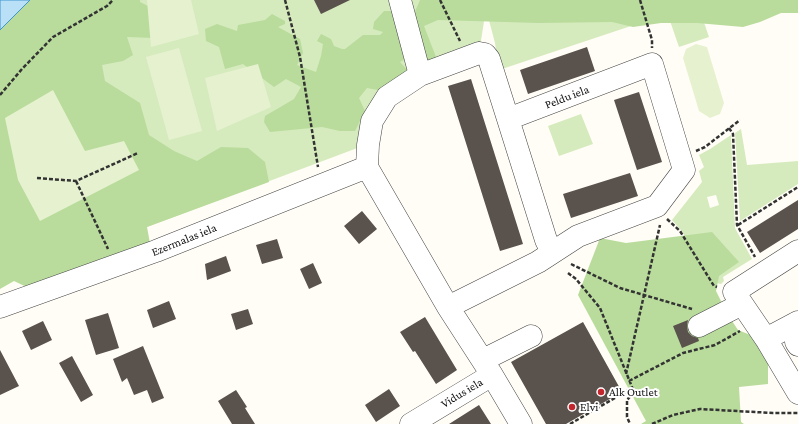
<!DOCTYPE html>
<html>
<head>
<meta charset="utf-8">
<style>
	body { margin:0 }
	canvas { display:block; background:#fffdf5 }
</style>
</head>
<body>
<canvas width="798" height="424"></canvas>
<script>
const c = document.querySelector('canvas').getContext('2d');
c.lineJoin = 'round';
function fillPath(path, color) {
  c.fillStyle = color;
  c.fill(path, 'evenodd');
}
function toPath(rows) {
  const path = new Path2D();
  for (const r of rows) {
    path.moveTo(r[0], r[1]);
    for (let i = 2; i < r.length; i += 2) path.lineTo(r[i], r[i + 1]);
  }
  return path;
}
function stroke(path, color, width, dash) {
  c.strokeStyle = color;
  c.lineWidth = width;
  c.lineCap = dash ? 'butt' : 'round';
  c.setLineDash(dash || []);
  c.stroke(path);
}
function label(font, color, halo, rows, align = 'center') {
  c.font = font + ' "Crimson Pro",serif';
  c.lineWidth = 4;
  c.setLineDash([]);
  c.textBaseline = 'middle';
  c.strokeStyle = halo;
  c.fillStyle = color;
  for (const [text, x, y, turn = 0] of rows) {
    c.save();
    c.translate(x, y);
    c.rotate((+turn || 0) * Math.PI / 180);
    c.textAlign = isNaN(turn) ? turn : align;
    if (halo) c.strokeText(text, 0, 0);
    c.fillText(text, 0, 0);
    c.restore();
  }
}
fillPath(toPath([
	[30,0,651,0,658,17,499,70,495,43,486,9,479,53,420,75,360,147,147,227],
	[698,5,709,37,679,47,668,15],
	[581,114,593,144,559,156,548,126],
	[741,129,747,165,798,161,798,184,740,221,735,133],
	[731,135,735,228,752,259,723,277,724,281,721,284,716,283,681,230,672,220,702,182,699,171,704,167,699,155,710,149],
	[716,195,719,205,710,208,707,197]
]), '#d5ebbd');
fillPath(toPath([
	[30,0,140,0,140,2,148,6,154,38,127,37,133,55,123,61,102,65,105,81,140,103,149,135,174,151,197,161,221,147,248,148,265,162,269,182,147,227,151,249,33,290,14,281,0,289,0,30],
	[420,0,798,0,798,13,781,13,760,22,743,27,697,23,661,23,633,27,612,22,538,23,438,20,424,26,436,57,427,65,407,58,400,62,410,73,383,91,367,88,359,98,365,111,355,131,340,131,322,127,270,132,264,122,265,116,294,99,301,87,286,79,274,87,243,64,225,69,219,47,206,41,205,29,217,24,237,31,238,25,265,20,272,14,285,21,285,24,278,27,300,39,303,53,297,65,316,72,321,56,323,44,317,41,321,34,331,39,334,46,342,49,345,49,363,35,380,35,383,32,373,29,374,22,384,11,392,11,414,14],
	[712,232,739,262,719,276,716,291,728,315,738,330,753,336,768,358,768,384,739,387,741,422,744,424,641,424,646,421,578,295,600,238,626,243]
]), '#b9dc9c');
fillPath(toPath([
	[147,0,191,0,199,34,151,47],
	[696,44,707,47,724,103,720,114,710,118,699,111,683,58,686,49],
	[179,48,202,131,169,140,146,57],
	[258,64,271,107,217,131,205,78],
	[53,90,85,151,124,141,139,170,40,221,18,180,5,118]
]), '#e6f2cf');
const water = toPath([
	[0,0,30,0,0,30,0,0]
]);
fillPath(water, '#b9e0f7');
stroke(water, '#3f96cf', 1);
fillPath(toPath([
	[314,0,350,0,321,14],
	[587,47,595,71,528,94,520,70],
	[471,79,523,244,500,251,448,86],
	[639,92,662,162,637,170,614,100],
	[630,173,638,196,571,218,563,194],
	[798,200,798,229,760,253,747,232],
	[362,211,377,229,359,244,344,226],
	[277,239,283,258,262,264,256,245],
	[226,256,231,271,207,280,205,264],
	[313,263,322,283,309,289,300,269],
	[169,301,176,319,153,328,147,310],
	[248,309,253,324,236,330,231,314],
	[108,313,119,348,96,355,85,320],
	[425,317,457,370,436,384,415,351,413,352,400,332],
	[688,320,687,326,688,332,692,336,698,338,699,341,682,348,673,326],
	[43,321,52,340,31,350,22,331],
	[583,322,622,392,566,424,546,424,511,362],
	[143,346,164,398,152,403,147,390,134,395,127,378,122,382,113,359],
	[0,350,19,386,0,395],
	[72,356,93,395,81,402,59,363],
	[389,389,400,406,376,422,365,405],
	[236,390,247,407,245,408,255,424,232,424,218,401],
	[479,405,491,424,449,424]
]), '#5a524d');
const minor = toPath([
	[400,0,420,75],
	[479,53,485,54,489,59,508,119,652,64,684,170,657,206,578,236,538,262,448,307,367,167,368,145,372,121,387,97,420,75,479,53],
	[508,119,546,240,552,252],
	[798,251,734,292,766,339,798,393],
	[0,307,156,251,367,167],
	[448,307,492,375,521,424],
	[796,323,796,342,798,345],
	[699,326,742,304],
	[766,339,798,322],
	[483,360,531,336],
	[411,424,492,375]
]);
stroke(minor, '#444', 23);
stroke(toPath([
	[285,0,300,57,318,167],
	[440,0,460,41],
	[640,0,652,40,652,48],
	[0,95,22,69,53,37,107,6,113,0],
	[729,128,733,134,737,225,755,257],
	[696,151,705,147,740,120],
	[37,178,76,181,138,153],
	[76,181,108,249],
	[667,219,680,231,714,286,717,287],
	[738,225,798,187],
	[571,264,620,288,692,309],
	[568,273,576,279,600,308,634,392,627,400,627,417,630,424],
	[626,374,660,225],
	[629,381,683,353,715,345,740,331],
	[570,424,632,388],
	[652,424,673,415,700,409,773,413,798,413]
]), '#333', 2.5, [4, 2]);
stroke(minor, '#fff', 22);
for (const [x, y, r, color] of [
	[601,392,4,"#c4262e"],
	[572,407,4,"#c4262e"]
]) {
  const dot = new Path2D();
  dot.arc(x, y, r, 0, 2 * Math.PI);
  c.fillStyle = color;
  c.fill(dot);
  stroke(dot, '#fff', 1.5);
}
label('12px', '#111', '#fff', [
	["Peldu iela",567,97,-21],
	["Ezermalas iela",184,240,-22],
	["Vidus iela",462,393,-31]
]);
label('12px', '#111', '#fff', [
	["Alk Outlet",609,392],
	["Elvi",580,407]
], 'left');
</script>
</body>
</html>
